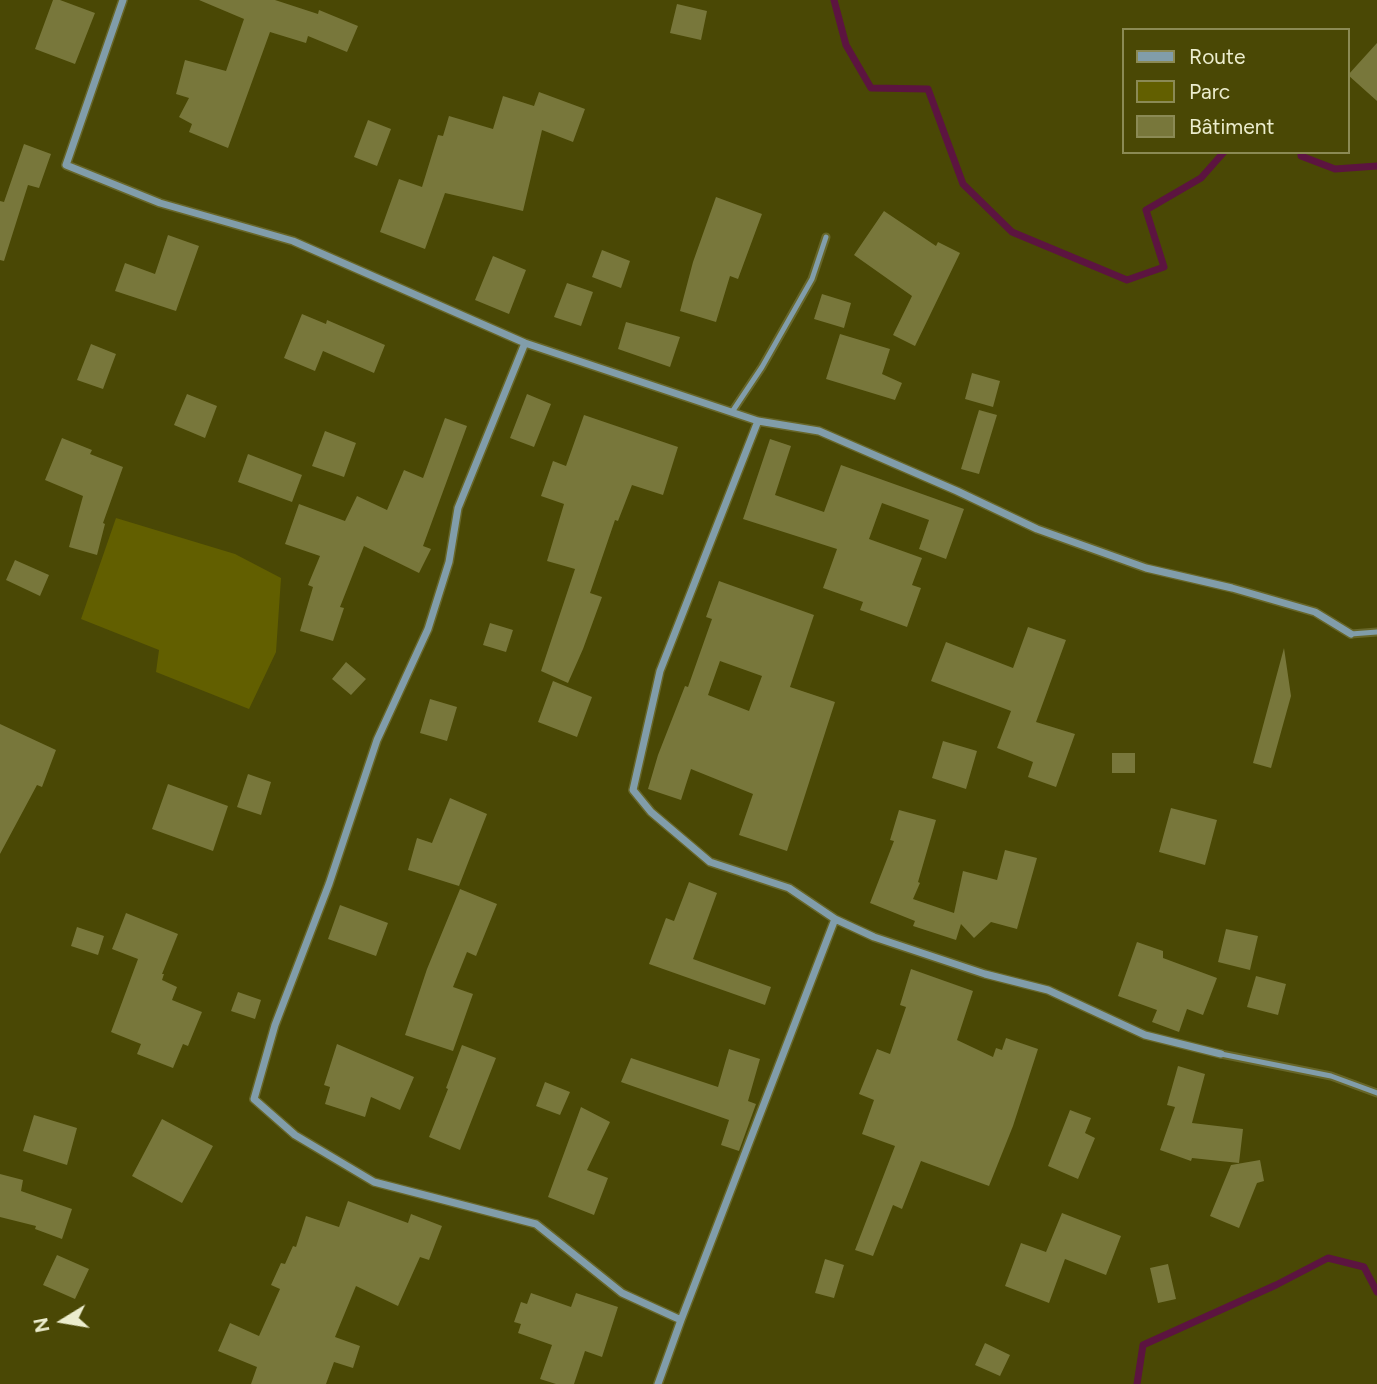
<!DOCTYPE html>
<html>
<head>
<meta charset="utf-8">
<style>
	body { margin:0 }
	#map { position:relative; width:1377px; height:1384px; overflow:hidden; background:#4a4805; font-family:Figtree,sans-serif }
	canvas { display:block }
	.legend { position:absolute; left:1122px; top:28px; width:228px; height:126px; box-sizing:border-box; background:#4a4805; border:2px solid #8b8a55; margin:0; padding:9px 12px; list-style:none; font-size:21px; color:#ecedce }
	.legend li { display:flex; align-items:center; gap:14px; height:35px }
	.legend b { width:35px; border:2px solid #8b8a55 }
	.north { position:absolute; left:28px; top:1286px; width:70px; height:70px; -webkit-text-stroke:5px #4a4805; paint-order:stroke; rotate:259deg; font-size:19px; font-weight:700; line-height:28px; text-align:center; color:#ecedce }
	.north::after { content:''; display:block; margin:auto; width:24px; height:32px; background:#ecedce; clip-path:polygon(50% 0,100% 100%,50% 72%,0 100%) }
</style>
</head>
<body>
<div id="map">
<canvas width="1377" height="1384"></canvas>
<ul class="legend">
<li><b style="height:9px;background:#819daa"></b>Route</li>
<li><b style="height:19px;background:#625f00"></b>Parc</li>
<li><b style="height:19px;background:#78773b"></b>Bâtiment</li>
</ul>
<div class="north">N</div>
</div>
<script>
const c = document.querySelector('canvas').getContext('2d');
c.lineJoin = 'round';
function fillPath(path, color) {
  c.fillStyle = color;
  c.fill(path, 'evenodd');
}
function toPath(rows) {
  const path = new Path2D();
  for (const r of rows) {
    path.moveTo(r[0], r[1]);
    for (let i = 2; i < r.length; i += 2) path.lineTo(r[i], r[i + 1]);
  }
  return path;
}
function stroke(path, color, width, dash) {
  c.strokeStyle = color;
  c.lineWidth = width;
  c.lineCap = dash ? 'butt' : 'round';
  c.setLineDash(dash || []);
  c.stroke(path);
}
fillPath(toPath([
	[116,518,235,554,281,578,276,652,249,709,156,672,159,650,81,619]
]), '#625f00');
stroke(toPath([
	[834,0,846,45,871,88,928,89,963,184,1012,232,1127,280,1164,267,1146,210,1201,178,1224,152],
	[1301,152,1301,156,1335,169,1377,166],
	[1137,1384,1143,1345,1276,1285,1328,1258,1364,1267,1377,1292]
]), '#5c1440', 7);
fillPath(toPath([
	[53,0,60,0,95,13,75,64,35,49],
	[199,0,275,0,318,14,319,10,358,26,347,52,308,36,306,43,270,32,228,148,189,132,192,124,179,117,189,98,176,94,185,60,226,71,244,19],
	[677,4,707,11,701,40,670,33],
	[1377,43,1377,101,1348,75],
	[539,92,585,109,573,142,542,130,523,211,445,193,425,249,380,232,399,179,422,187,438,135,443,136,449,116,493,129,503,96,534,106],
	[368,120,391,129,377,166,354,157],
	[24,144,51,154,39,188,28,185,4,261,0,260,0,201,4,202],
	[716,197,762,214,738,279,730,276,716,322,680,311,693,262],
	[884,211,936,246,938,242,960,253,915,346,893,335,912,296,854,255],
	[168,235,199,246,176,311,115,291,125,263,155,274],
	[602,250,630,261,621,288,592,277],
	[493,256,526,270,509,314,475,300],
	[567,283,593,292,581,326,554,317],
	[822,294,851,303,844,328,814,319],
	[302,314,326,324,327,320,385,345,374,373,323,351,315,371,284,358],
	[626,322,680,337,670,367,618,349],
	[840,334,890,349,882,374,902,383,895,400,826,379],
	[91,344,116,354,103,389,77,380],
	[972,373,1000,381,993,407,965,399],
	[187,394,217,406,205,438,174,425],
	[527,394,551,404,534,447,510,438],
	[979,410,997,415,979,474,961,469],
	[584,415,678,447,663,495,632,485,618,521,615,520,590,593,602,597,583,649,568,683,541,671,575,569,547,561,564,504,541,496,553,461,566,466],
	[445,418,467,426,423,546,431,549,419,573,364,546,340,607,344,608,333,641,300,631,313,587,308,585,320,556,285,544,299,504,345,521,357,496,387,510,404,470,423,478],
	[325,431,356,443,344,477,312,466],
	[62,438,92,450,90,454,123,467,103,523,105,524,97,555,69,547,83,496,45,480],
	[770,439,791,446,775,495,824,512,841,465,964,509,946,559,919,549,929,520,882,503,869,539,922,558,912,585,921,588,907,627,860,610,863,602,823,588,837,549,743,519],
	[248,454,302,475,292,502,238,482],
	[15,560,49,575,40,596,6,580],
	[719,581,814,615,790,687,835,702,787,851,739,835,753,794,691,769,681,800,648,789,658,755,685,686,688,687,712,619,706,617],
	[720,661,762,676,749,711,708,695],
	[490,623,513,630,506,652,483,645],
	[1028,627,1066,640,1036,722,1075,734,1056,787,1028,777,1033,762,997,748,1011,711,931,681,946,642,1013,668],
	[1284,648,1291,696,1271,768,1253,763],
	[346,662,366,679,351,695,332,679],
	[553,681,592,697,577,737,538,722],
	[430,699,457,707,447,741,420,733],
	[0,724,56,750,42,787,37,785,0,854],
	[943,741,977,751,966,789,932,778],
	[1112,753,1135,753,1135,773,1112,773],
	[248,774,271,782,261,815,237,807],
	[168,784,228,806,213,851,152,829],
	[450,798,487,814,459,886,408,870,417,838,432,843],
	[1171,808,1217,820,1205,865,1159,852],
	[899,810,936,820,918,882,920,883,913,899,954,913,963,871,997,880,1005,850,1037,858,1017,929,991,922,974,938,961,924,956,940,913,926,915,921,870,903,894,841,890,840],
	[689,882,717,893,693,959,771,987,765,1005,649,964,666,918,674,921],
	[460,889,497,904,476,956,467,952,453,987,473,994,453,1051,405,1035,427,969],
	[340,905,388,923,376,956,328,939],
	[126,913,178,934,162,974,164,974,162,980,177,987,172,1000,202,1012,188,1046,183,1044,173,1068,137,1054,141,1044,111,1032,138,959,112,949],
	[77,927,104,936,98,955,71,946],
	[1226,929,1258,936,1250,970,1218,962],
	[1137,942,1163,951,1163,958,1217,978,1203,1015,1187,1009,1179,1032,1152,1022,1157,1010,1118,996],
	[911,969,973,991,957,1040,993,1057,996,1048,1002,1050,1006,1038,1038,1049,1013,1126,989,1186,921,1161,902,1209,893,1205,873,1256,855,1250,895,1146,862,1134,874,1100,859,1094,877,1049,890,1054,906,1007,900,1005],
	[1256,976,1286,984,1278,1015,1247,1007],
	[238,992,261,1000,255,1019,231,1011],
	[337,1044,414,1077,400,1110,371,1097,365,1117,325,1104,330,1087,324,1085],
	[462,1045,496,1058,460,1150,429,1137,448,1089,446,1088],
	[729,1049,760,1059,748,1101,756,1104,739,1151,721,1145,729,1120,621,1082,631,1058,718,1087],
	[1178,1066,1205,1074,1192,1123,1243,1129,1239,1163,1192,1158,1191,1161,1160,1150,1175,1107,1167,1105],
	[545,1082,570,1092,560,1115,536,1106],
	[581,1107,610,1122,587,1170,608,1178,594,1215,548,1197],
	[1070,1110,1091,1118,1085,1133,1095,1138,1078,1179,1048,1166],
	[34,1115,77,1128,67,1165,23,1151],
	[162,1119,213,1146,182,1203,132,1176],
	[1260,1160,1264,1181,1257,1183,1239,1228,1210,1216,1231,1165],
	[0,1174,23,1180,21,1191,72,1209,62,1239,35,1229,36,1226,0,1217],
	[348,1201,408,1223,411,1214,442,1226,429,1260,420,1257,398,1306,356,1286,335,1337,360,1346,353,1368,334,1362,326,1384,251,1384,257,1367,218,1351,230,1323,259,1336,280,1289,271,1285,281,1263,285,1264,293,1246,296,1247,306,1216,339,1227],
	[1062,1213,1121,1236,1106,1275,1065,1259,1049,1303,1005,1286,1021,1243,1046,1252],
	[57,1255,89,1269,75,1299,43,1285],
	[825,1259,844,1265,834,1298,815,1293],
	[1168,1264,1176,1299,1158,1303,1150,1268],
	[531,1293,571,1307,576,1293,618,1307,602,1357,585,1351,574,1384,556,1384,540,1379,552,1345,518,1333,521,1324,514,1322,521,1302,527,1304],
	[985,1343,1010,1355,1000,1376,975,1365]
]), '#78773b');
const lane = toPath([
	[732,412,762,367,812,279,826,237],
	[1351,634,1377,632],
	[1221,1054,1331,1076,1377,1093]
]);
const street = toPath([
	[123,0,66,165,160,203,293,241,525,343,758,421,819,431,957,491,1037,529,1146,568,1232,588,1315,612,1351,634],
	[525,343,458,508,449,562,428,629,377,740,329,884,275,1025,254,1099,295,1135,374,1182,536,1224,622,1293,681,1320],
	[758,421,660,671,633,790,651,812,710,862,789,888,835,919,874,937,985,974,1048,990,1145,1035,1221,1054],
	[658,1384,681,1320,835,919]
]);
stroke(lane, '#676629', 9);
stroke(street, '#676629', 10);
stroke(lane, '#819daa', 5);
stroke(street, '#819daa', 7);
</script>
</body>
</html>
